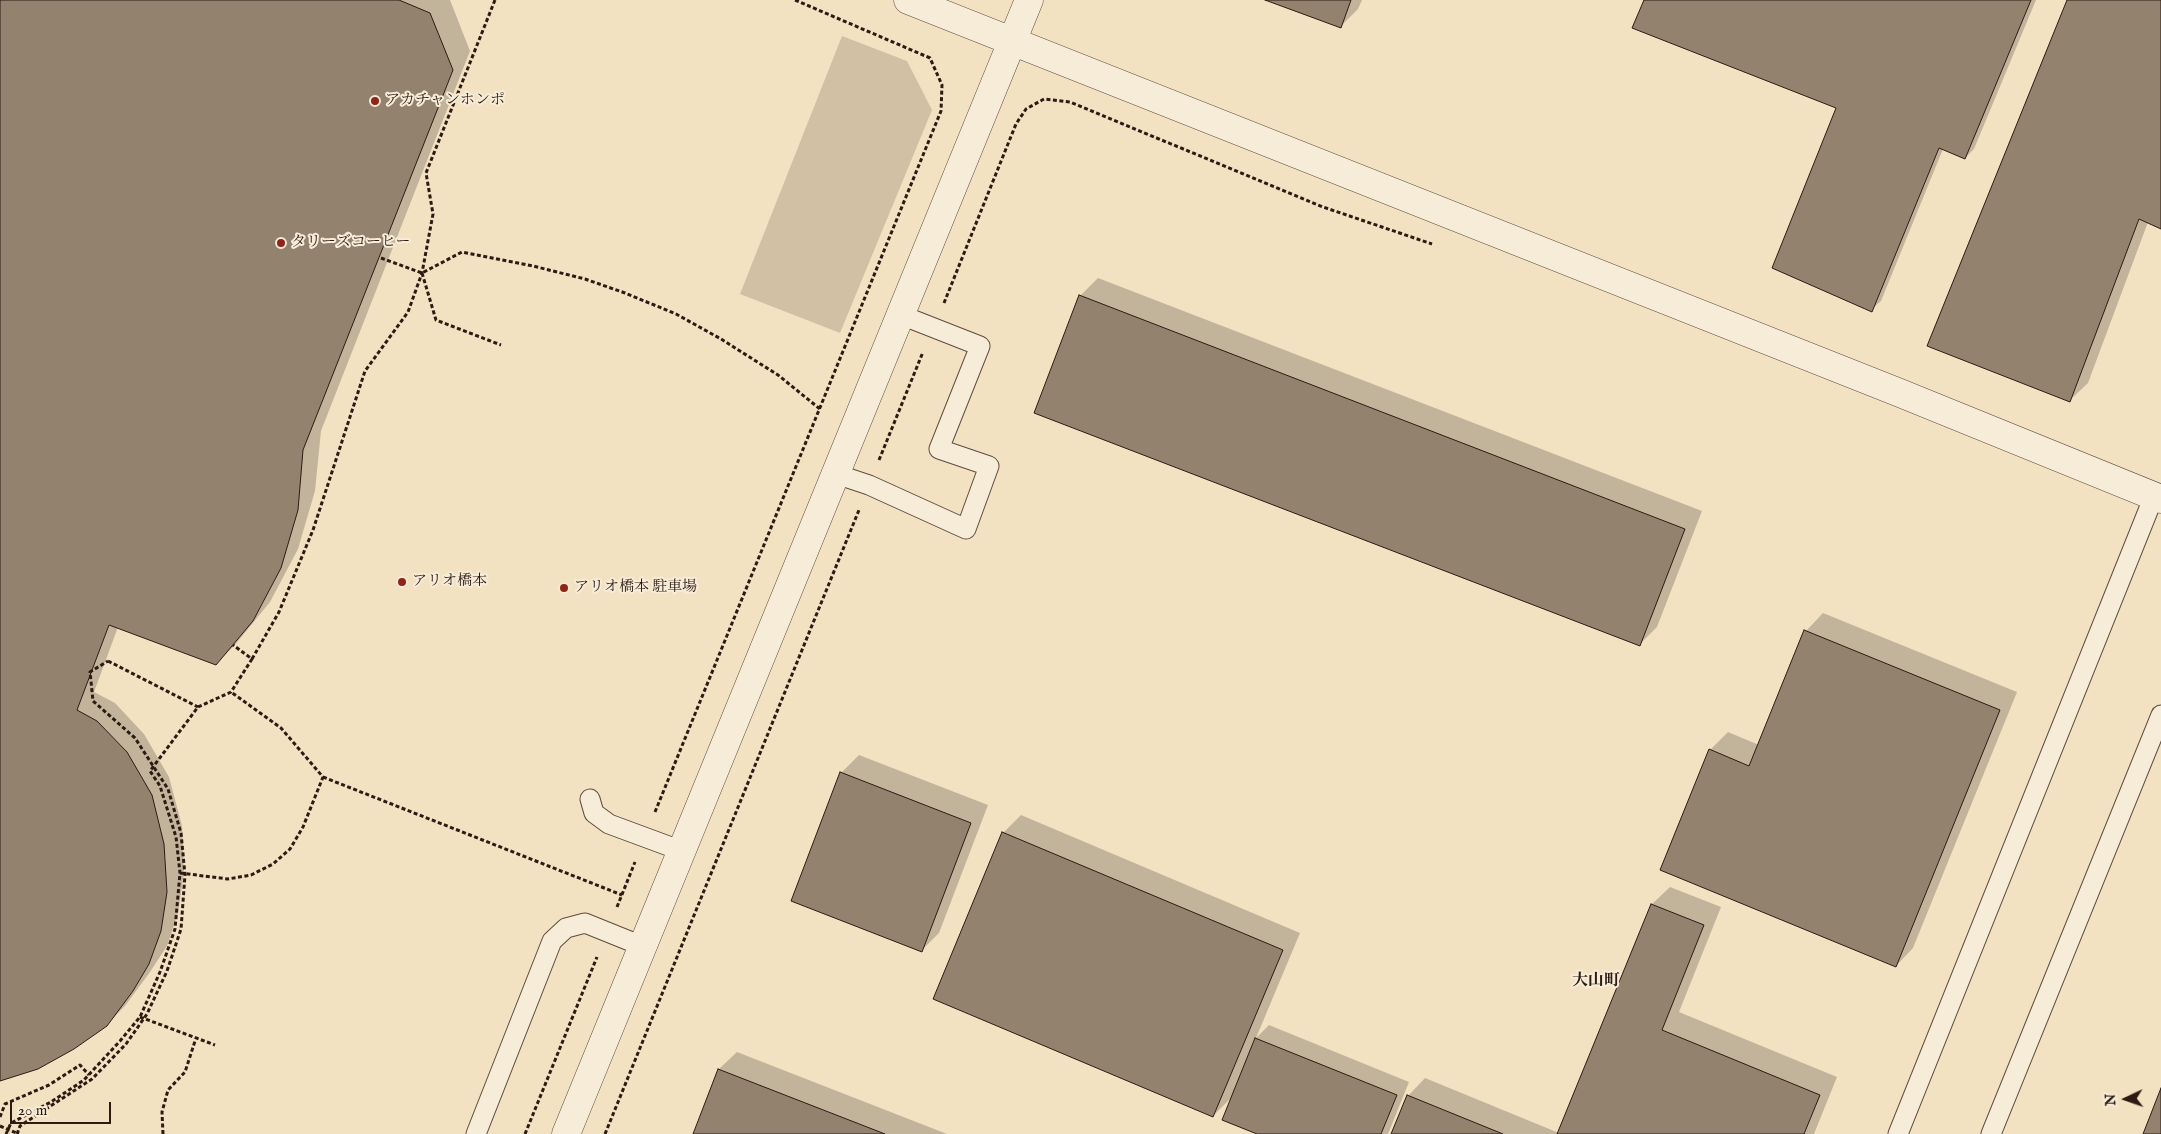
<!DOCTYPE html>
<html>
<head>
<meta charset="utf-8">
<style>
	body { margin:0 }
	#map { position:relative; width:2161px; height:1134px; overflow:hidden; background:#f3e2c2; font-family:"IM FELL English",serif }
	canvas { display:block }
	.north { position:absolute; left:2101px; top:1074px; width:50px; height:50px; -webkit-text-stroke:4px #f7ecd7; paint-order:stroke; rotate:267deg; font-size:14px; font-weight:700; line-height:20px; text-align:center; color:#2c1a13 }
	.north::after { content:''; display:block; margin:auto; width:18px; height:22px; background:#2c1a13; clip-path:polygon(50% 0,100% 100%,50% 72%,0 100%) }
	.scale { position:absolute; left:10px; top:1102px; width:101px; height:22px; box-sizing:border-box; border:2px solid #2c1a13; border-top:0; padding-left:6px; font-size:15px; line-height:18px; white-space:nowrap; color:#2c1a13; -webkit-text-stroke:4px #f7ecd7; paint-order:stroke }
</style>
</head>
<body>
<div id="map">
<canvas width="2161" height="1134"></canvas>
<div class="north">N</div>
<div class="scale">20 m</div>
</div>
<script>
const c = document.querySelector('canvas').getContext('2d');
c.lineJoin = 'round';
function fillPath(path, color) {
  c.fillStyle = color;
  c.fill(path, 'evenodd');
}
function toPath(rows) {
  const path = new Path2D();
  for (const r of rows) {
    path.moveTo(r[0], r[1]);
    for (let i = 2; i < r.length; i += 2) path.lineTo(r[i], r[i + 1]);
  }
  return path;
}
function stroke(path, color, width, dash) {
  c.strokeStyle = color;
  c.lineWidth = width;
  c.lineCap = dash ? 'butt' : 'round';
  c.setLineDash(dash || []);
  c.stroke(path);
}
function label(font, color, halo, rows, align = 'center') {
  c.font = font + ' "IM FELL English","Noto Serif JP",serif';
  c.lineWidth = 4;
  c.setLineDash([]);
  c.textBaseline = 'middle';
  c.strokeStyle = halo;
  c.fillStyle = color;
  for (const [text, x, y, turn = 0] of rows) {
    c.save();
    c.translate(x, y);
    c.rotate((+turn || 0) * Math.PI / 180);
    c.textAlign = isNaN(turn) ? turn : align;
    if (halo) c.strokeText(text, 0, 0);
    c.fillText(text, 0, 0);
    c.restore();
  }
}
fillPath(toPath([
	[842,36,907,61,932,110,840,333,740,294]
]), '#d1c0a4');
fillPath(toPath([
	[0,0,450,0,470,51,321,431,315,491,298,549,270,602,234,646,216,664,118,627,94,692,115,703,144,734,169,777,182,826,184,873,178,913,167,946,150,972,125,1006,106,1025,0,1080],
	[1269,0,1362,0,1358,9,1340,27],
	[1645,0,2036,0,1974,149,1965,158,1943,149,1881,301,1871,310,1838,107],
	[2069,0,2161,0,2161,227,2148,222,2088,383,2070,400],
	[1098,278,1702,511,1657,627,1640,644,1080,296],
	[1823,613,2017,692,1913,948,1896,966,1710,750,1728,732,1759,745,1806,631],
	[859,755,988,805,939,933,922,950,841,773],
	[1021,815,1300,933,1256,1038,1269,1025,1409,1082,1388,1134,1260,1134,1233,1096,1213,1116,1003,833],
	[1670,887,1721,907,1679,1012,1837,1077,1814,1134,1392,1134,1408,1096,1425,1078,1559,1133,1652,904],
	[737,1052,947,1134,694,1134,719,1069]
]), '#0003');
const building = toPath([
	[0,0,399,0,430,13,453,70,303,450,298,510,281,568,253,621,216,665,109,625,77,710,97,721,127,752,152,795,164,844,167,892,161,931,149,964,133,991,107,1026,74,1049,38,1069,0,1081,0,0],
	[1265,0,1351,0,1341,28,1265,0],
	[1644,0,2031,0,1965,159,1939,148,1872,312,1772,268,1836,108,1632,28,1644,0],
	[2067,0,2161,0,2161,229,2139,219,2070,402,1927,346,2067,0],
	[1079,295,1685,529,1640,646,1034,413,1079,295],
	[1804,630,2000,710,1896,967,1660,870,1709,749,1749,766,1804,630],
	[840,772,971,823,922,952,791,901,840,772],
	[1002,832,1283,950,1213,1117,933,999,1002,832],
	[1651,904,1704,925,1662,1030,1820,1095,1804,1134,1557,1134,1651,904],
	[1255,1038,1397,1095,1381,1134,1257,1134,1222,1120,1255,1038],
	[718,1069,885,1134,693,1134,718,1069],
	[2161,1088,2161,1134,2143,1134,2161,1088],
	[1407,1095,1503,1134,1391,1134,1407,1095]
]);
fillPath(building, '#93826e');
stroke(building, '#2c1a13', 1);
const service = toPath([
	[836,474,869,485,966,529,989,466,939,449,980,346,901,315],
	[590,799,594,813,609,824,682,851],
	[476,1134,552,941,566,928,585,923,642,946],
	[1898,1134,2154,496],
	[1991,1134,2161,715]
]);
const tertiary = toPath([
	[908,0,1900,393,2161,499],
	[566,1134,1029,0]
]);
stroke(service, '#5e4c3f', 21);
stroke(tertiary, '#5e4c3f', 29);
stroke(toPath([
	[381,258,422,273,462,252,533,266,585,279,625,293,676,314,721,339,778,375,820,409],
	[422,273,436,320,501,345],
	[944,303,1016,124,1026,109,1044,99,1070,102,1323,207,1432,244],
	[879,460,923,352],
	[252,659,279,612,313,530,365,371,408,312,422,273,433,214,426,173,495,0],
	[108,661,198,707],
	[323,777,622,895],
	[655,812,941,111,942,85,930,58,795,0],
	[180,873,228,879,251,875,273,864,290,849,303,827,323,777,281,728,231,692],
	[617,907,635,862],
	[140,1017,215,1045],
	[0,1117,5,1104,49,1085,80,1065,89,1075],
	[0,1126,19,1134],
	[6,1134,11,1123,51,1102,84,1080,120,1041,140,1017,160,972,175,929,180,873,176,837,160,786,150,771,198,707,231,692,252,659,233,645],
	[163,1134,162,1112,168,1090,185,1072,196,1038],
	[525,1134,597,957],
	[605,1134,859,510]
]), '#2c1a13', 3, [4, 2.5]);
stroke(service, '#f7ecd7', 19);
stroke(tertiary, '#f7ecd7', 28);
stroke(toPath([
	[17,1134,20,1126,92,1079,126,1044,147,1014,167,971,181,929,185,875,181,833,168,789,135,738,93,701,90,672,108,661]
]), '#2c1a13', 3, [4, 2.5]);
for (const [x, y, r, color] of [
	[375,101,5,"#8f2418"],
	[281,243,5,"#8f2418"],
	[402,582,5,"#8f2418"],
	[564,588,5,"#8f2418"]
]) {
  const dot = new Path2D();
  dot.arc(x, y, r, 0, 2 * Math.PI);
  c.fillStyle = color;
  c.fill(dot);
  stroke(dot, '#f7ecd7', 2);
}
label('15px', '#2c1a13', '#f7ecd7', [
	["アカチャンホンポ",385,101],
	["タリーズコーヒー",291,243],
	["アリオ橋本",412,582],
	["アリオ橋本 駐車場",574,588]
], 'left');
label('bold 16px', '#2c1a13', '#f7ecd7', [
	["大山町",1596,982]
]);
</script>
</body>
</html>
